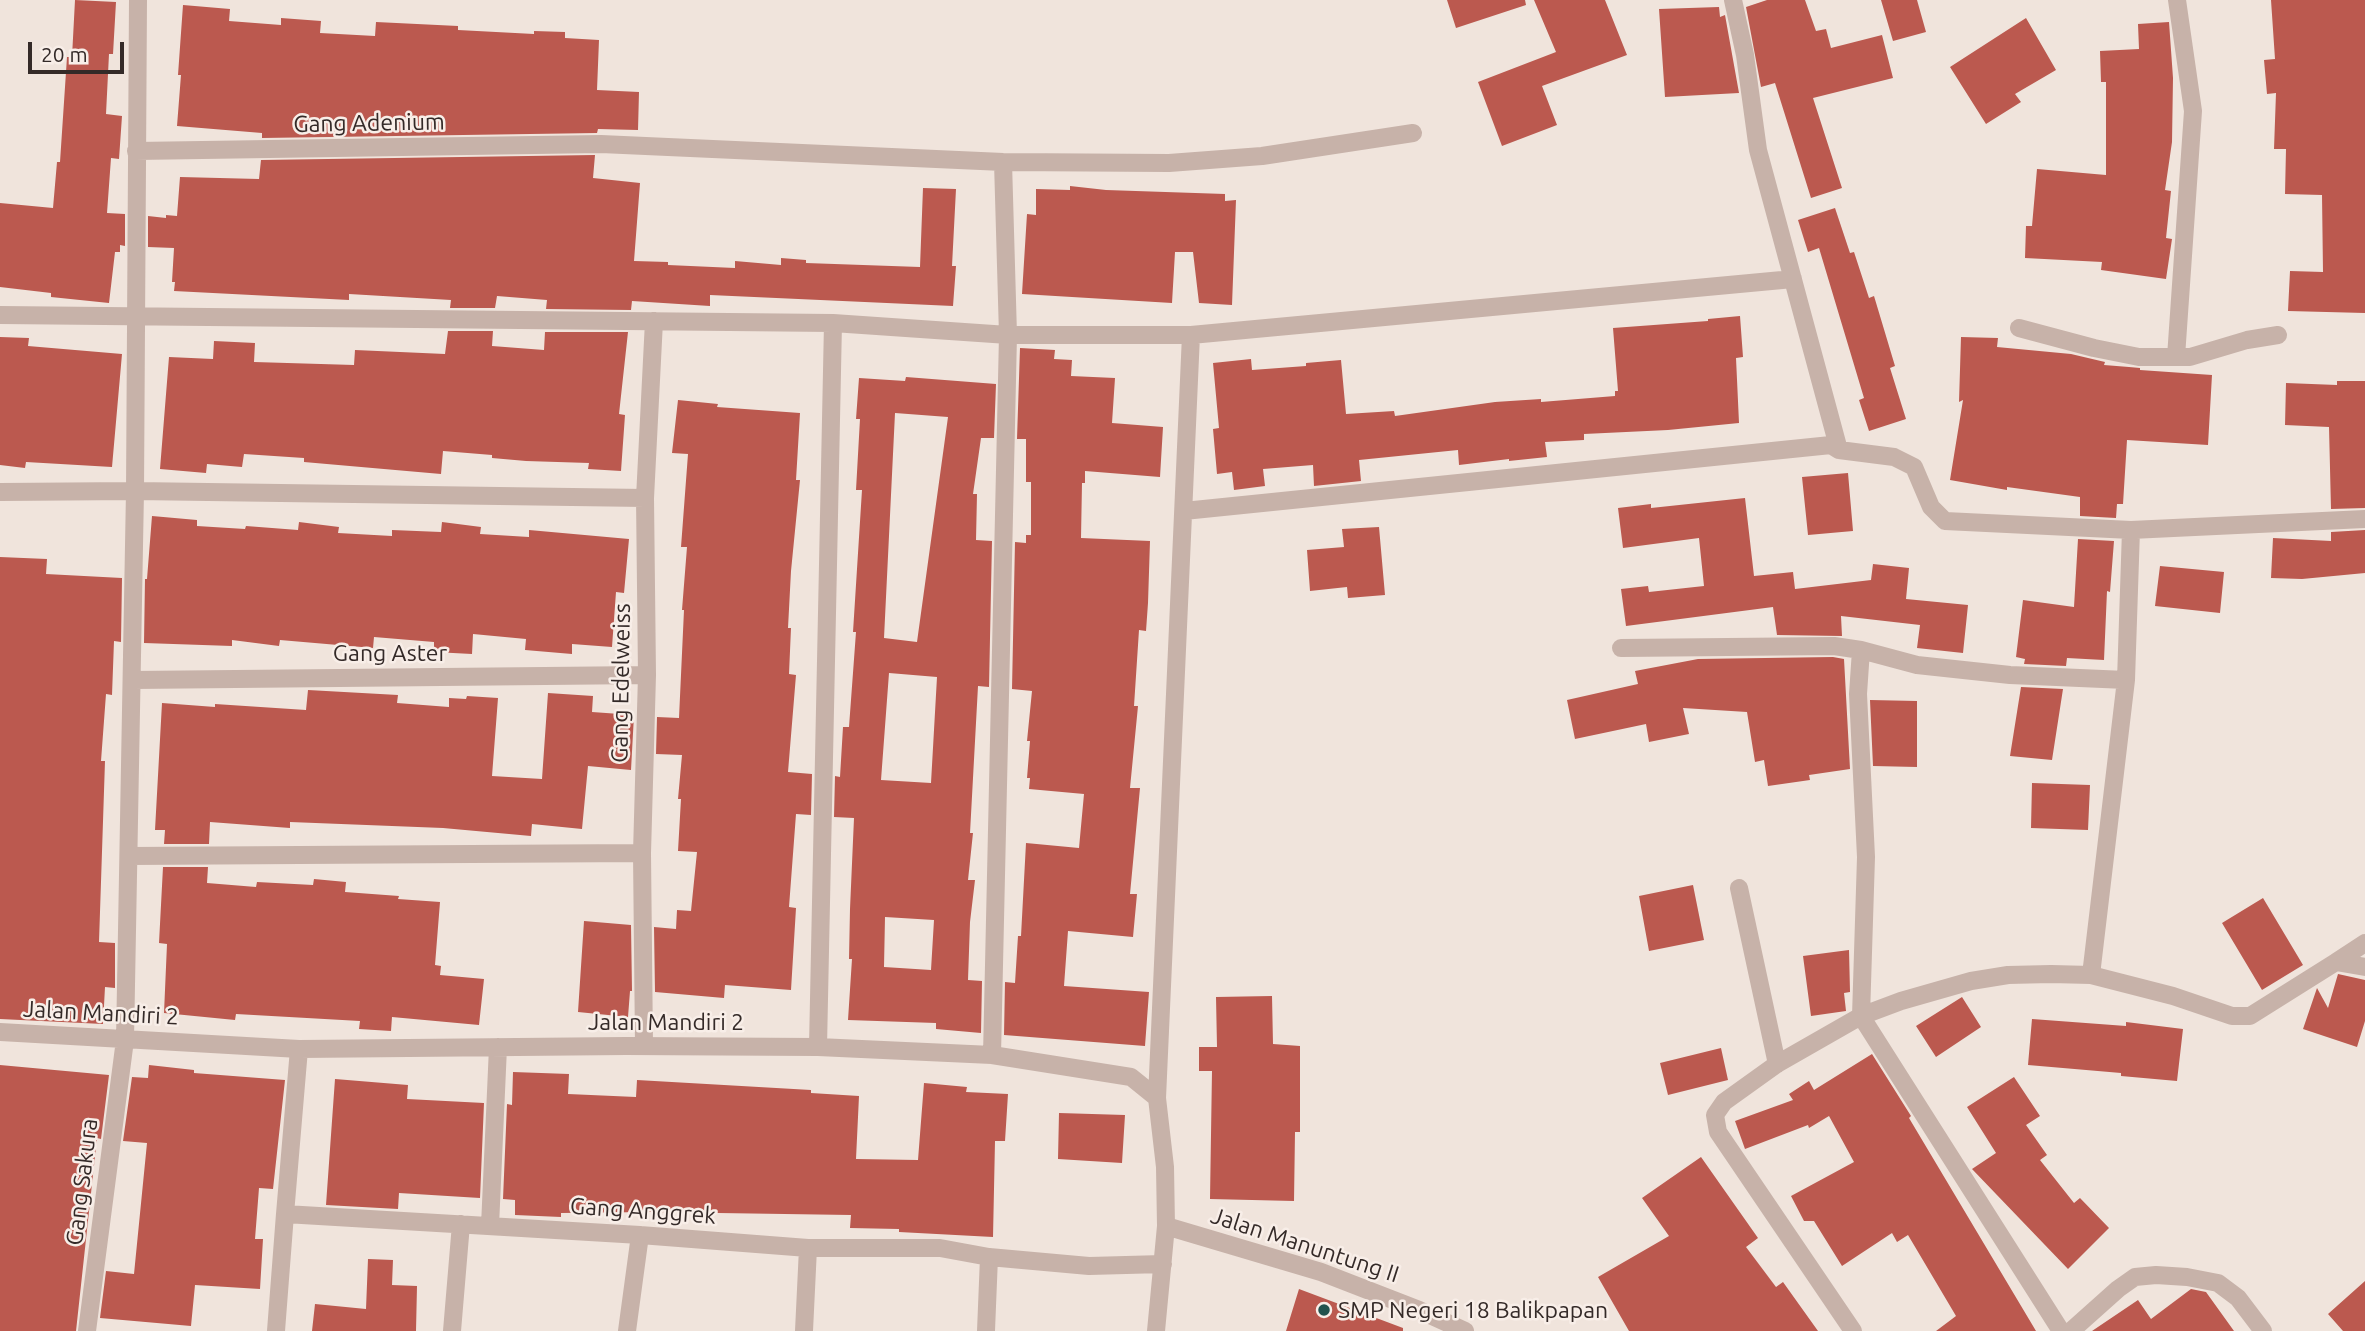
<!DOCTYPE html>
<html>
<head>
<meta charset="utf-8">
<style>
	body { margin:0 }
	#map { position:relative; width:2365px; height:1331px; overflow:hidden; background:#f0e4dc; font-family:Ubuntu,sans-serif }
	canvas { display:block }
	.scale { position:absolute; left:28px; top:42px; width:96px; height:32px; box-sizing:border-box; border:4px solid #342a28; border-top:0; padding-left:9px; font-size:21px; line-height:24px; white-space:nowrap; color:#342a28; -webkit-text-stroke:5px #f8eee8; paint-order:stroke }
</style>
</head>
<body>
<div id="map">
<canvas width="2365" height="1331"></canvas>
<div class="scale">20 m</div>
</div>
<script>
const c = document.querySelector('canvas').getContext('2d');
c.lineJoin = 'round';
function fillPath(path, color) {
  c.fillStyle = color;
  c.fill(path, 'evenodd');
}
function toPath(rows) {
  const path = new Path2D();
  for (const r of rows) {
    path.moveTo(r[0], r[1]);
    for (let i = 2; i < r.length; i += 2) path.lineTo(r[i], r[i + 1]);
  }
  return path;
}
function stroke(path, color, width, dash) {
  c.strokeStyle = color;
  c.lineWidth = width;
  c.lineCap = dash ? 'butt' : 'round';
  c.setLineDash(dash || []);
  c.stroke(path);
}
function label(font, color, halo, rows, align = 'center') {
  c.font = font + ' Ubuntu,sans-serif';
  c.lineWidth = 5;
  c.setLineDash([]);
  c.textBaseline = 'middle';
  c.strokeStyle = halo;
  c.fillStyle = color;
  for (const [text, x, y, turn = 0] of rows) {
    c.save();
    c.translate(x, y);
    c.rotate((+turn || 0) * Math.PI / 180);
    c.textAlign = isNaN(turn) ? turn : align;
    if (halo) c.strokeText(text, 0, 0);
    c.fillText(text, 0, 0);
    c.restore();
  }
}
fillPath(toPath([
	[75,0,116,2,113,54,109,54,106,114,122,116,119,159,111,158,107,213,125,214,125,246,120,245,120,252,115,252,109,303,51,297,51,293,0,287,0,203,53,208,57,162,60,162,67,57,72,57],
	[1447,0,1525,0,1526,5,1456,28],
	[1534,0,1605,0,1627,55,1542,86,1557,125,1502,146,1478,82,1556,52],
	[1767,0,1805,0,1816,31,1826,29,1831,48,1882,35,1893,78,1813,98,1842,188,1811,198,1775,83,1761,87,1746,7],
	[1881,0,1917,0,1926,32,1893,41],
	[2271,0,2365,0,2365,313,2288,311,2290,271,2323,272,2322,195,2285,194,2286,149,2274,149,2276,93,2267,94,2264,60,2275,59],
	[183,5,230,9,229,21,281,25,281,18,321,21,320,33,375,36,376,22,458,26,458,30,534,34,534,31,565,32,565,38,599,40,597,90,639,92,638,130,598,129,597,133,262,138,262,133,177,126,181,75,178,75],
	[1719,7,1720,17,1725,15,1739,93,1665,97,1659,9],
	[2026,18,2056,70,2015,94,2021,102,1986,124,1950,67],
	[2169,22,2173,78,2172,142,2165,190,2171,191,2166,238,2172,239,2166,279,2101,270,2102,262,2025,258,2026,226,2032,226,2037,169,2106,175,2106,82,2101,82,2100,51,2139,49,2138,24],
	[595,155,593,178,640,183,634,261,668,262,668,265,735,268,735,261,781,265,781,258,806,260,806,263,920,267,923,188,956,189,952,266,956,266,953,306,710,295,710,306,632,301,631,310,546,309,547,300,497,296,495,308,450,308,451,300,349,294,349,300,174,291,175,282,172,282,174,248,148,247,148,216,166,218,166,215,177,216,180,177,259,179,261,160],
	[1070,186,1106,190,1225,194,1225,201,1236,200,1232,305,1199,303,1193,252,1175,252,1172,303,1022,294,1027,214,1036,215,1036,189,1070,190],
	[1835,208,1850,253,1854,252,1869,298,1874,296,1895,366,1890,368,1906,419,1869,431,1859,400,1864,398,1819,248,1808,252,1798,220],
	[1740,316,1743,357,1736,358,1739,423,1668,430,1584,434,1584,440,1545,442,1547,457,1509,461,1509,459,1459,465,1458,450,1359,460,1361,481,1314,486,1313,465,1263,469,1265,486,1234,490,1232,472,1217,474,1213,429,1219,428,1213,363,1251,359,1252,370,1306,366,1306,363,1341,360,1346,414,1394,411,1395,416,1495,402,1541,399,1541,402,1615,396,1615,391,1618,391,1613,328,1708,321,1708,319],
	[448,331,493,331,492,346,544,350,545,332,628,332,619,414,625,415,621,471,588,469,589,463,526,461,492,458,492,455,443,451,441,474,304,462,304,458,244,454,242,467,207,464,206,473,160,469,169,357,213,359,214,341,255,343,254,362,354,365,355,350,445,354],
	[0,337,29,338,28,346,122,354,112,467,26,462,25,468,0,465],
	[1961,337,1998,338,1997,347,2071,354,2105,362,2104,365,2129,367,2140,368,2140,370,2212,375,2208,445,2127,440,2123,504,2117,504,2116,518,2080,516,2080,497,2007,487,2007,490,1950,480,1963,400,1959,402],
	[1020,348,1055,350,1054,359,1072,360,1071,376,1115,378,1112,423,1163,427,1160,477,1085,471,1085,483,1082,483,1081,538,1150,541,1148,603,1146,631,1139,630,1134,706,1138,706,1130,788,1140,788,1130,894,1137,894,1133,937,1068,931,1064,986,1149,992,1145,1046,1004,1035,1005,982,1015,983,1018,936,1021,936,1026,843,1079,848,1084,794,1029,789,1030,778,1027,778,1030,741,1027,741,1032,691,1012,689,1015,542,1026,543,1026,535,1031,535,1031,482,1026,482,1026,439,1017,439],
	[906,377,996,384,994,438,981,438,973,494,977,494,976,540,992,541,989,687,978,686,970,833,973,833,968,880,975,880,970,922,968,980,982,981,981,1033,936,1029,936,1023,848,1020,852,959,849,959,850,909,854,818,834,817,835,776,840,777,843,727,849,727,856,632,853,632,862,490,856,490,860,419,856,419,859,378,905,381],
	[895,413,948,417,917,642,884,638],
	[889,673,937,677,931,783,881,780],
	[885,917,934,920,931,970,884,967],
	[2337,381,2365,381,2365,508,2331,509,2329,427,2285,425,2286,383,2337,385],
	[678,400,718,404,717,407,800,413,796,480,800,480,791,571,788,628,791,628,789,674,796,675,788,772,812,774,811,815,796,814,789,907,796,908,791,990,725,985,724,998,655,992,654,927,676,929,677,910,691,911,697,852,678,851,681,799,678,799,682,755,656,754,657,717,679,718,684,610,682,610,687,547,681,547,688,454,672,453],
	[1848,473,1853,531,1808,535,1802,477],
	[1745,498,1754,576,1793,572,1795,589,1871,580,1873,564,1909,568,1906,599,1968,605,1963,653,1917,648,1920,625,1841,616,1842,636,1777,635,1773,607,1626,626,1621,589,1648,586,1649,592,1704,586,1699,538,1623,548,1618,508,1651,504,1651,508],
	[152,516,197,520,197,526,245,529,246,526,298,530,299,522,339,527,338,533,392,536,392,530,441,532,442,522,481,527,480,534,529,537,529,530,629,539,624,593,616,592,612,647,572,644,572,654,525,650,526,639,473,634,472,654,434,652,434,642,374,637,373,648,280,640,279,646,232,640,232,646,144,643,145,579,147,579],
	[1379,527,1385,595,1348,598,1347,587,1310,591,1307,550,1344,547,1342,529],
	[2365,530,2365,573,2302,579,2271,578,2273,538,2331,541,2331,532],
	[2078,539,2114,541,2110,592,2107,591,2104,660,2067,658,2066,666,2024,664,2025,659,2016,657,2023,600,2074,607],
	[0,557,47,559,46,574,122,578,121,642,114,641,112,695,106,694,101,761,105,761,99,942,115,943,115,988,105,987,103,1024,0,1019],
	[2160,566,2224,572,2220,613,2155,606],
	[1833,657,1844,659,1850,769,1809,775,1810,780,1768,786,1764,760,1755,762,1747,712,1683,708,1689,734,1649,742,1646,724,1575,739,1567,700,1638,684,1635,671,1698,659],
	[2021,687,2063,689,2052,760,2010,756],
	[308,690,398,695,397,703,449,707,449,698,466,699,467,696,498,698,492,776,542,779,548,693,593,696,592,712,634,715,631,770,588,766,582,829,532,824,531,836,443,828,290,822,290,828,210,822,209,844,164,844,165,830,155,830,162,703,215,707,215,704,306,710],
	[1870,700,1917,701,1917,767,1873,766],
	[2032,783,2090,785,2088,830,2031,828],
	[163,867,208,867,207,883,256,887,257,882,313,885,314,879,346,882,345,892,399,896,398,899,440,902,435,965,441,966,440,975,484,979,479,1025,392,1017,391,1031,359,1029,360,1021,236,1014,235,1020,164,1013,167,944,159,943],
	[1693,885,1704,940,1649,951,1639,896],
	[2263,898,2303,965,2262,990,2222,923],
	[584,921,631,925,632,991,630,991,628,1017,578,1012],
	[1849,950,1850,992,1844,993,1846,1011,1811,1016,1803,956],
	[2338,974,2365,980,2365,1021,2357,1047,2303,1029,2317,988,2328,1008],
	[1272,996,1273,1044,1300,1046,1300,1132,1295,1132,1294,1201,1210,1199,1212,1071,1199,1071,1199,1047,1217,1047,1216,997],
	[1962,997,1981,1027,1936,1057,1916,1026],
	[2032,1019,2126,1026,2126,1022,2183,1029,2177,1081,2121,1076,2121,1073,2028,1065],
	[1721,1048,1728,1080,1668,1095,1660,1063],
	[1872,1054,1911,1116,1909,1118,2036,1331,1936,1331,1956,1316,1908,1235,1897,1242,1892,1233,1842,1266,1814,1221,1804,1221,1791,1196,1854,1162,1829,1116,1809,1128,1808,1125,1745,1149,1735,1121,1793,1100,1789,1094,1809,1081,1814,1090],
	[0,1065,109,1075,101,1139,97,1138,76,1331,0,1331],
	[149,1065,194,1070,194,1073,285,1080,273,1189,259,1188,255,1239,263,1239,260,1289,195,1285,191,1326,100,1318,106,1271,134,1274,147,1143,123,1141,132,1077,148,1078],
	[513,1072,569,1074,568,1094,636,1097,637,1080,811,1090,811,1093,859,1096,856,1159,918,1160,924,1083,967,1087,966,1092,1008,1094,1005,1141,995,1141,993,1237,899,1232,899,1229,850,1228,851,1215,652,1212,561,1213,561,1217,515,1215,515,1200,503,1199,507,1104,512,1105],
	[2014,1077,2040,1116,2026,1125,2047,1155,2040,1160,2074,1203,2080,1198,2109,1228,2068,1269,1972,1169,1996,1153,1967,1107],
	[335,1079,408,1085,407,1099,484,1103,480,1198,399,1193,398,1209,326,1205],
	[1059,1113,1125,1115,1122,1163,1058,1159],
	[1701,1157,1758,1238,1746,1247,1776,1287,1783,1282,1818,1331,1629,1331,1598,1277,1669,1236,1642,1198],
	[368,1259,393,1260,392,1285,417,1286,416,1331,312,1331,315,1304,366,1309],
	[2365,1281,2365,1331,2343,1331,2328,1314],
	[1299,1289,1403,1328,1403,1331,1286,1331],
	[2191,1289,2206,1292,2234,1331,2092,1331,2138,1300,2151,1319]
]), '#bb594f');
stroke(toPath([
	[1733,0,1745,55,1758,150,1839,450,1894,457,1914,467,1931,507,1945,521,2131,530,2365,519],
	[136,151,601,144,1003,162,1169,163,1262,156,1413,133],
	[1003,162,1008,335,1191,335,1793,279],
	[0,315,833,323,1008,335,992,1055],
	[2019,328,2094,348,2139,357,2190,357,2247,340,2278,335],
	[2176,357,2193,111,2177,0],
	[0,492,135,491,645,498],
	[1184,511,1831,445,1839,450],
	[1621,648,1834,646,1861,650,1917,665,2010,675,2126,680],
	[133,680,647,675],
	[129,856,642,853],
	[1739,888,1777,1064],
	[2336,962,2365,943],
	[2091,975,2126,680,2131,530],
	[0,1032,299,1049,626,1046,818,1047,992,1055,1131,1077,1157,1098,1165,1167,1166,1226,1156,1331],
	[644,1046,642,853,647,675,645,498,654,321],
	[818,1047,833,323],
	[299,1049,285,1214,640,1235,808,1248,940,1248,989,1257,1089,1266,1163,1264],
	[1157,1098,1191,335],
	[490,1226,498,1047],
	[1166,1226,1321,1272,1419,1310,1465,1331],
	[87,1331,125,1040,135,491,138,0],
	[276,1331,285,1214],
	[452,1331,461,1224],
	[627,1331,640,1235],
	[804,1331,808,1248],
	[986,1331,989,1257],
	[1853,1331,1718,1132,1715,1115,1724,1102,1777,1064,1861,1016,1866,857,1858,694,1861,650],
	[2061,1331,1861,1016,1901,1001,1971,981,2008,975,2051,974,2091,975,2173,996,2232,1016,2250,1016,2336,962,2365,967],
	[2071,1331,2118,1289,2135,1277,2156,1275,2187,1277,2218,1283,2238,1298,2263,1331]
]), '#c7b2a9', 18);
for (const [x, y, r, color] of [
	[1324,1310,7,"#22524e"]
]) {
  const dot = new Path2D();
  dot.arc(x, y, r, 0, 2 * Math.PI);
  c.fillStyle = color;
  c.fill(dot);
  stroke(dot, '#f8eee8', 2.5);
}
label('23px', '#342a28', '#f8eee8', [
	["Gang Adenium",369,123,-1],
	["Gang Aster",390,653],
	["Gang Edelweiss",621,683,-89],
	["Jalan Mandiri 2",101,1013,3],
	["Jalan Mandiri 2",666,1022],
	["Gang Sakura",82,1182,-83],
	["Gang Anggrek",643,1211,4],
	["Jalan Manuntung II",1305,1245,18]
]);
label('23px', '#342a28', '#f8eee8', [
	["SMP Negeri 18 Balikpapan",1338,1310]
], 'left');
</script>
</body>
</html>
